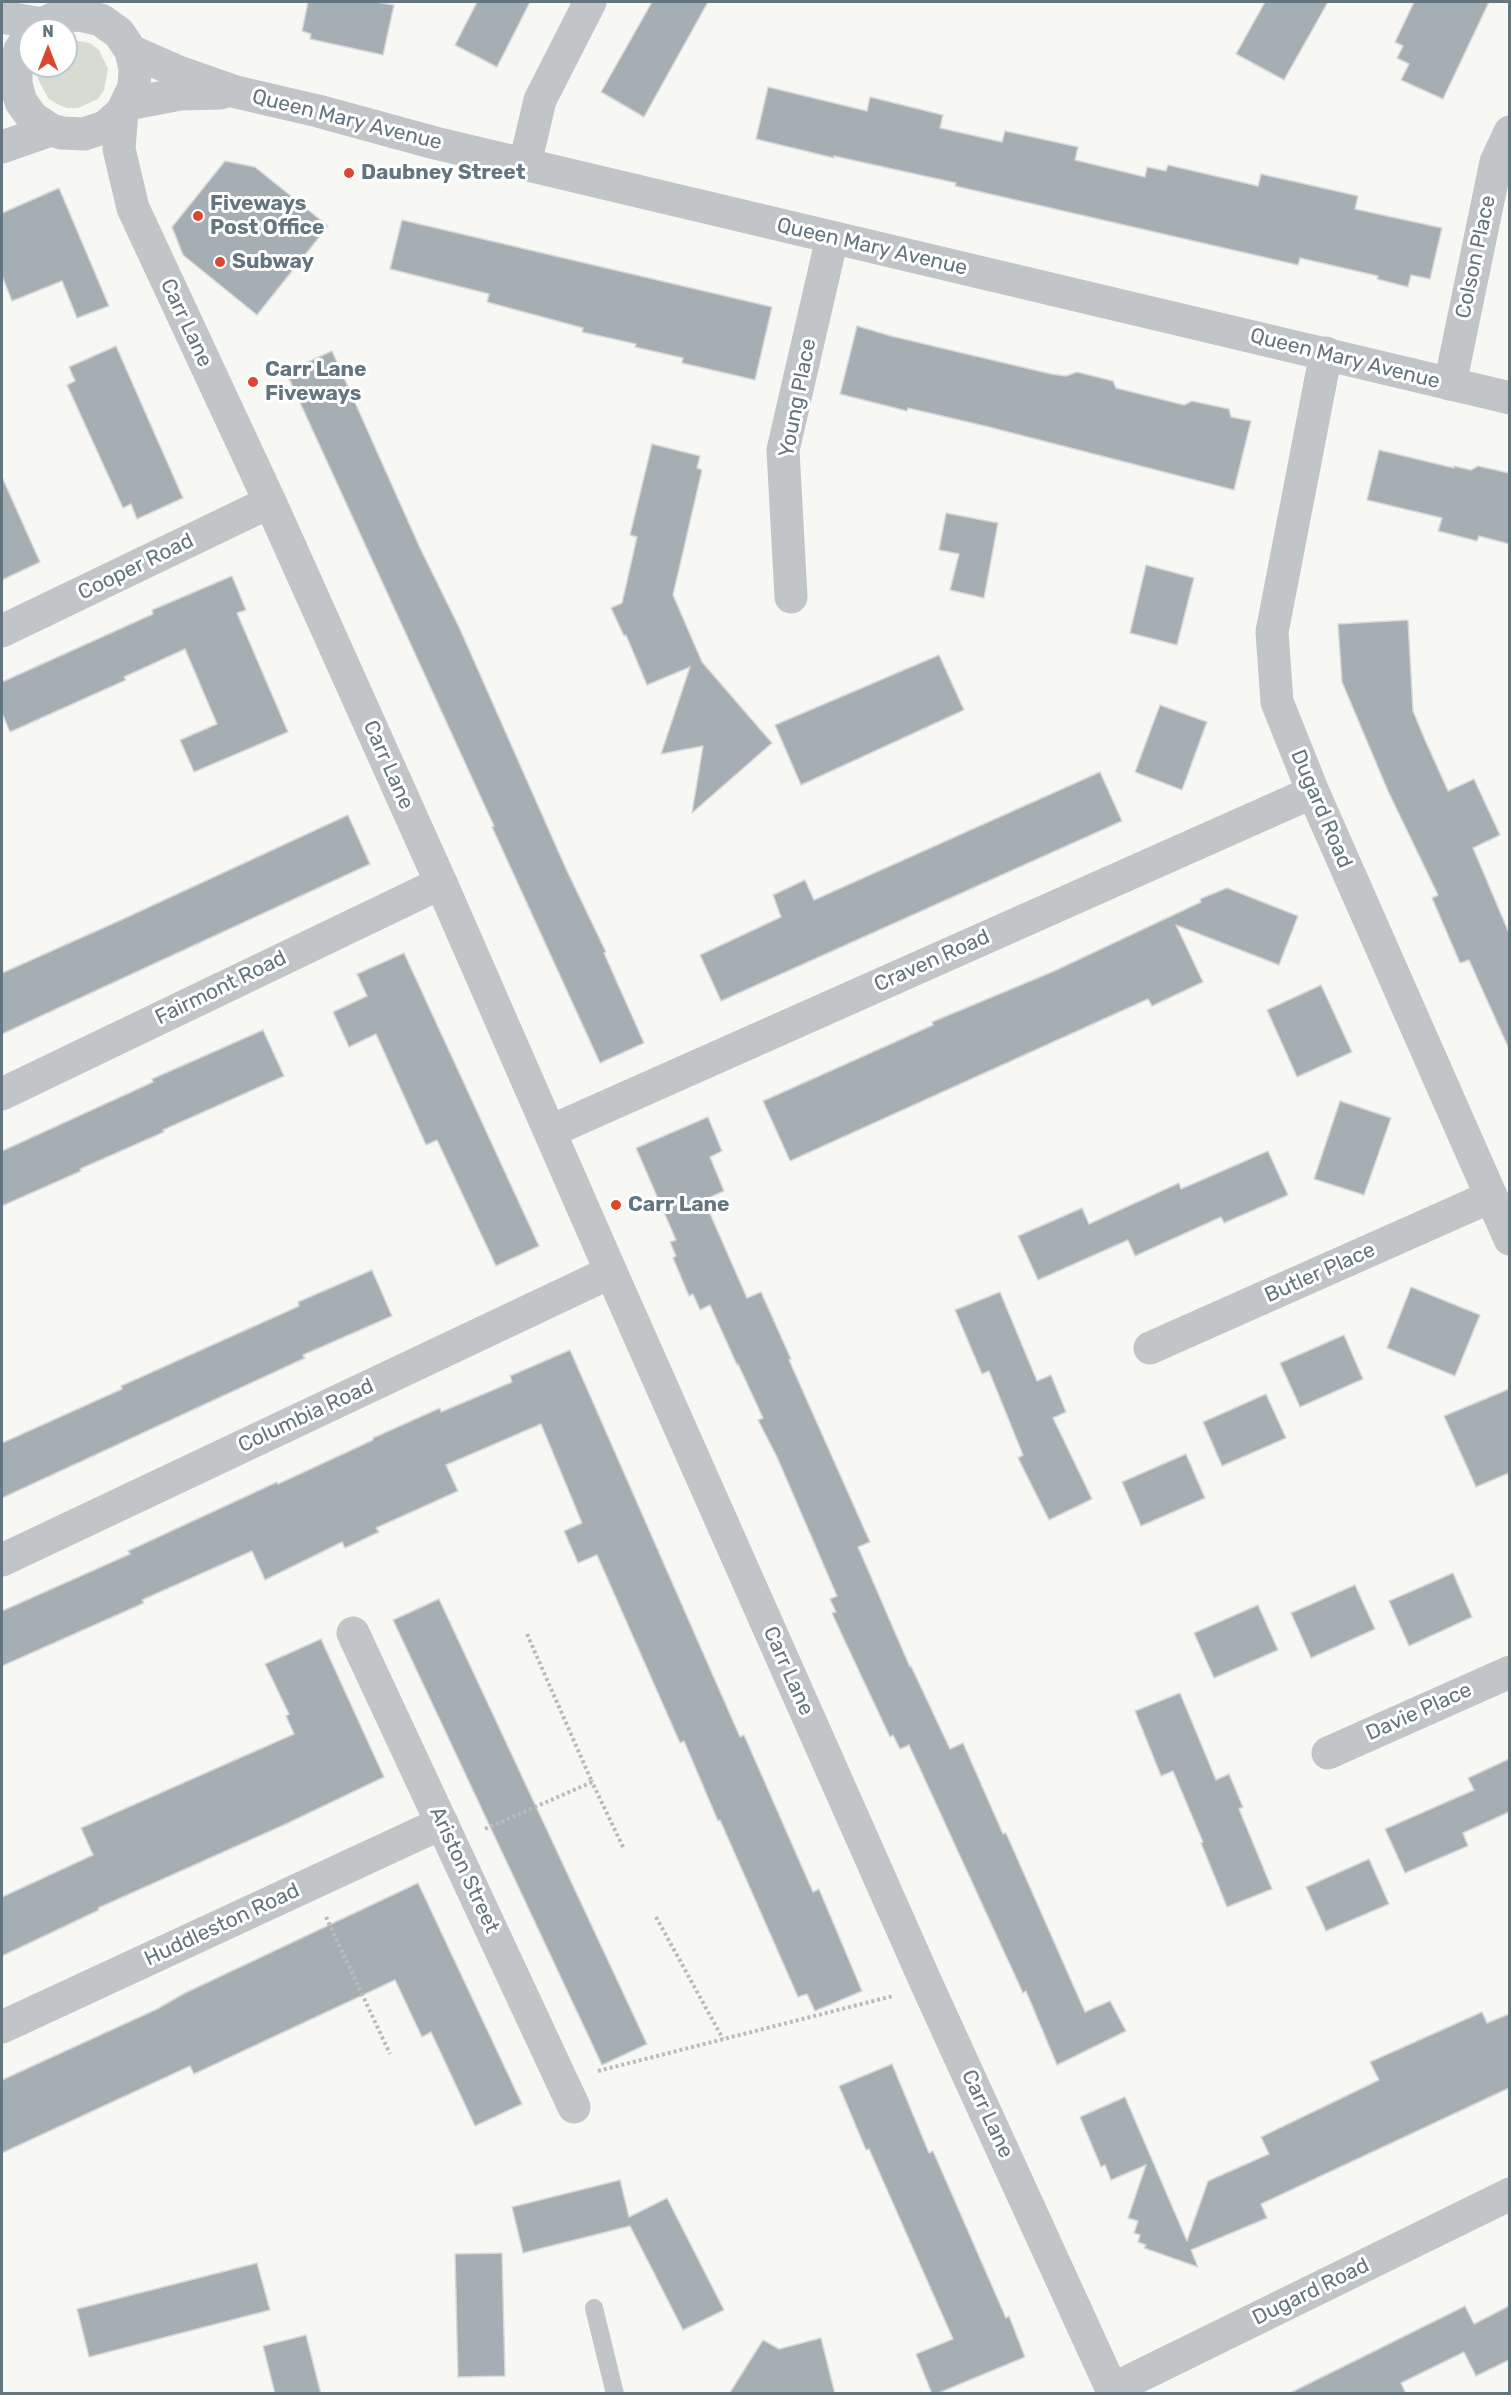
<!DOCTYPE html>
<html>
<head>
<meta charset="utf-8">
<style>
	body { margin:0 }
	#map { position:relative; width:1511px; height:2395px; overflow:hidden; background:#f7f7f4; font-family:Rubik,sans-serif }
	canvas { display:block }
	.frame { position:absolute; inset:0; border:3px solid #63757e; pointer-events:none }
	.north { position:absolute; left:18px; top:18px; width:60px; height:60px; box-sizing:border-box; background:#fff; border:2px solid #c1c8cb; border-radius:50%; rotate:0deg; font-size:16px; font-weight:700; line-height:24px; text-align:center; color:#63757e }
	.north::after { content:''; display:block; margin:auto; width:21px; height:27px; background:#db4830; clip-path:polygon(50% 0,100% 100%,50% 72%,0 100%) }
</style>
</head>
<body>
<div id="map">
<canvas width="1511" height="2395"></canvas>
<div class="frame"></div>
<div class="north">N</div>
</div>
<script>
const c = document.querySelector('canvas').getContext('2d');
c.lineJoin = 'round';
function fillPath(path, color) {
  c.fillStyle = color;
  c.fill(path, 'evenodd');
}
function toPath(rows) {
  const path = new Path2D();
  for (const r of rows) {
    path.moveTo(r[0], r[1]);
    for (let i = 2; i < r.length; i += 2) path.lineTo(r[i], r[i + 1]);
  }
  return path;
}
function stroke(path, color, width, dash) {
  c.strokeStyle = color;
  c.lineWidth = width;
  c.lineCap = dash ? 'butt' : 'round';
  c.setLineDash(dash || []);
  c.stroke(path);
}
function label(font, color, halo, rows, align = 'center') {
  c.font = font + ' Rubik,sans-serif';
  c.lineWidth = 6;
  c.setLineDash([]);
  c.textBaseline = 'middle';
  c.strokeStyle = halo;
  c.fillStyle = color;
  for (const [text, x, y, turn = 0] of rows) {
    c.save();
    c.translate(x, y);
    c.rotate((+turn || 0) * Math.PI / 180);
    c.textAlign = isNaN(turn) ? turn : align;
    if (halo) c.strokeText(text, 0, 0);
    c.fillText(text, 0, 0);
    c.restore();
  }
}
fillPath(toPath([
	[68,39,90,43,99,50,108,69,104,90,98,99,78,108,67,108,57,104,48,98,38,79,39,66,66,66,66,40]
]), '#d7dcd3');
const building = toPath([
	[308,2,377,2,394,5,383,55,310,39,311,34,302,31,308,2],
	[477,2,530,2,497,67,455,45,477,2],
	[652,2,708,2,644,117,601,92,652,2],
	[1265,2,1328,2,1284,80,1236,54,1265,2],
	[1414,2,1489,2,1443,99,1401,80,1409,64,1397,58,1403,46,1395,42,1414,2],
	[768,87,867,111,870,97,943,115,940,128,1002,142,1005,131,1078,147,1075,160,1145,177,1147,167,1166,171,1168,165,1258,186,1261,174,1358,196,1355,209,1442,228,1430,279,1411,275,1408,287,1377,279,1378,276,1300,258,1298,265,955,186,956,183,834,156,834,158,756,139,768,87],
	[225,161,255,167,328,226,257,315,183,255,172,227,225,161],
	[59,188,109,306,77,318,62,281,12,301,2,276,2,213,59,188],
	[402,220,772,307,755,380,682,363,683,358,635,347,636,344,582,332,583,328,487,302,489,294,390,269,402,220],
	[857,326,891,336,1051,374,1066,376,1077,372,1113,381,1116,388,1184,405,1192,401,1229,409,1231,417,1251,421,1234,490,985,426,908,408,907,411,840,394,857,326],
	[116,346,183,498,137,519,131,504,123,508,67,385,75,381,69,367,116,346],
	[332,351,420,548,459,627,567,871,606,952,604,953,644,1043,600,1063,492,827,494,826,286,372,332,351],
	[652,444,700,456,697,468,702,470,673,595,702,662,772,743,692,813,703,746,661,754,690,667,647,685,626,635,624,636,611,608,622,603,637,537,630,535,652,444],
	[1379,450,1454,468,1454,466,1471,470,1478,466,1509,473,1509,544,1479,536,1477,541,1438,531,1442,518,1367,500,1379,450],
	[2,477,40,562,2,580,2,477],
	[946,513,998,523,984,598,950,590,959,554,939,550,946,513],
	[1146,565,1194,578,1177,645,1130,633,1146,565],
	[232,576,246,610,237,613,288,732,194,772,180,740,217,724,185,649,124,677,126,680,10,732,2,713,2,682,153,614,152,610,232,576],
	[1408,620,1413,711,1425,740,1448,791,1474,779,1500,835,1473,848,1509,933,1509,1049,1469,960,1460,963,1432,898,1438,895,1388,791,1342,682,1338,624,1408,620],
	[939,655,964,710,801,785,775,725,939,655],
	[1160,705,1207,722,1182,790,1135,772,1160,705],
	[1100,772,1122,821,721,1001,700,955,781,917,773,895,805,880,814,900,1100,772],
	[348,815,370,864,2,1034,2,973,121,920,348,815],
	[1227,888,1298,916,1279,965,1176,925,1203,982,1152,1006,1148,999,790,1161,763,1101,933,1025,932,1022,1052,972,1201,902,1200,899,1227,888],
	[404,953,539,1246,496,1266,437,1140,426,1145,376,1034,349,1047,333,1012,367,996,357,974,404,953],
	[1321,985,1352,1052,1297,1077,1267,1010,1321,985],
	[263,1030,284,1076,163,1130,164,1132,80,1169,81,1171,2,1206,2,1151,153,1082,152,1079,263,1030],
	[1340,1101,1391,1118,1364,1195,1314,1179,1340,1101],
	[708,1117,722,1151,710,1157,724,1191,704,1200,747,1298,761,1292,791,1359,789,1360,870,1542,858,1547,910,1667,911,1666,950,1749,963,1743,1003,1834,1006,1833,1085,2012,1110,2001,1126,2031,1057,2065,1026,1991,1023,1993,909,1745,900,1749,893,1735,890,1737,842,1635,832,1613,836,1612,830,1599,837,1596,777,1457,758,1420,763,1418,738,1364,737,1365,710,1305,700,1310,693,1294,689,1296,673,1258,676,1256,670,1242,676,1240,636,1148,708,1117],
	[1268,1151,1288,1195,1224,1223,1221,1217,1135,1256,1128,1240,1038,1280,1018,1236,1082,1208,1089,1224,1179,1183,1181,1189,1268,1151],
	[372,1270,392,1316,303,1355,305,1358,2,1498,2,1443,122,1389,121,1386,299,1306,298,1302,372,1270],
	[1411,1287,1480,1315,1455,1376,1387,1348,1411,1287],
	[1000,1292,1037,1381,1051,1375,1066,1412,1053,1418,1092,1499,1049,1520,1018,1458,1023,1455,989,1371,982,1374,955,1310,1000,1292],
	[1344,1335,1363,1379,1300,1407,1280,1363,1344,1335],
	[570,1350,740,1737,744,1735,813,1892,819,1889,862,1991,815,2011,807,1994,798,1997,720,1820,718,1821,684,1741,680,1743,597,1555,578,1563,564,1531,582,1523,541,1424,446,1465,458,1491,376,1528,379,1532,345,1548,342,1542,265,1580,252,1551,142,1600,144,1603,2,1666,2,1611,130,1554,128,1551,277,1482,278,1484,373,1440,373,1438,440,1408,441,1412,512,1382,510,1376,570,1350],
	[1509,1389,1509,1473,1476,1487,1444,1416,1509,1389],
	[1266,1394,1286,1438,1222,1466,1203,1422,1266,1394],
	[1186,1454,1205,1498,1141,1526,1122,1482,1186,1454],
	[1453,1573,1472,1617,1409,1646,1389,1601,1453,1573],
	[1355,1585,1375,1629,1311,1658,1291,1613,1355,1585],
	[439,1599,647,2044,602,2065,393,1620,439,1599],
	[1258,1605,1278,1650,1214,1678,1194,1633,1258,1605],
	[321,1639,384,1777,286,1824,98,1908,99,1910,2,1956,2,1897,93,1855,81,1828,294,1734,286,1716,289,1714,265,1664,321,1639],
	[1180,1693,1216,1780,1229,1774,1243,1807,1239,1809,1272,1889,1227,1907,1201,1843,1203,1842,1173,1771,1161,1776,1135,1711,1180,1693],
	[1509,1759,1509,1812,1463,1833,1468,1846,1405,1873,1385,1829,1474,1790,1468,1778,1509,1759],
	[1369,1859,1389,1904,1326,1931,1306,1887,1369,1859],
	[418,1883,522,2104,475,2126,431,2032,422,2037,395,1980,194,2074,190,2066,2,2153,2,2080,157,2009,185,1993,418,1883],
	[1482,2012,1487,2023,1509,2014,1509,2088,1261,2204,1267,2218,1191,2250,1198,2267,1144,2248,1146,2245,1138,2242,1140,2235,1134,2233,1138,2221,1128,2218,1146,2165,1111,2180,1105,2165,1101,2167,1080,2117,1125,2097,1187,2241,1208,2181,1269,2154,1261,2137,1379,2080,1370,2062,1482,2012],
	[892,2064,929,2153,933,2151,1006,2318,1009,2316,1025,2357,936,2394,932,2394,916,2354,953,2339,869,2149,866,2150,839,2086,892,2064],
	[620,2180,629,2217,667,2198,724,2310,683,2330,630,2226,523,2253,512,2207,620,2180],
	[502,2253,505,2376,458,2377,455,2254,502,2253],
	[257,2263,270,2310,89,2357,77,2309,257,2263],
	[1465,2306,1474,2324,1509,2306,1509,2360,1476,2376,1464,2352,1401,2383,1406,2394,1288,2394,1465,2306],
	[306,2335,321,2394,275,2394,263,2346,306,2335],
	[821,2338,835,2394,729,2394,763,2340,779,2349,821,2338]
]);
fillPath(building, '#a5afb3');
stroke(building, '#d9d8d7', 1.5);
stroke(toPath([
	[527,1634,592,1782],
	[485,1829,592,1782,624,1849],
	[326,1917,390,2054],
	[656,1917,723,2039],
	[598,2071,893,1996]
]), '#b9bcbe', 4, [3, 3]);
stroke(toPath([
	[594,2308,615,2394]
]), '#c1c5c8', 18);
stroke(toPath([
	[525,164,540,100,590,2],
	[1326,353,1272,632,1277,702,1313,792,1510,1239],
	[1450,384,1496,162,1510,132],
	[791,597,783,450,832,238],
	[2,631,270,502],
	[2,1094,441,883],
	[551,1131,1313,792],
	[1150,1348,1490,1197],
	[2,1560,611,1272],
	[353,1633,574,2107],
	[1328,1753,1510,1672],
	[2,2027,442,1823],
	[1113,2389,1510,2194]
]), '#c1c5c8', 33);
stroke(toPath([
	[2,17,42,24],
	[30,35,20,50,16,66,16,84,21,102,32,117,51,130,62,133,84,134,105,127,122,112,134,87,135,69,131,51,119,33,101,20,79,15,57,17,42,24,35,30],
	[131,51,179,72,236,92,318,111,435,143,1510,398],
	[128,104,180,94,221,93],
	[122,112,119,149,133,208,270,502,441,883,611,1272,928,1987,1114,2394],
	[2,147,51,130]
]), '#c1c5c8', 33);
for (const [x, y, r, color] of [
	[349,173,6,"#db4830"],
	[198,216,6,"#db4830"],
	[220,262,6,"#db4830"],
	[253,382,6,"#db4830"],
	[616,1205,6,"#db4830"]
]) {
  const dot = new Path2D();
  dot.arc(x, y, r, 0, 2 * Math.PI);
  c.fillStyle = color;
  c.fill(dot);
  stroke(dot, '#fff', 2);
}
label('21px', '#63757e', '#fff', [
	["Queen Mary Avenue",347,120,14],
	["Queen Mary Avenue",872,247,13],
	["Colson Place",1476,257,-78],
	["Carr Lane",186,323,65],
	["Queen Mary Avenue",1345,359,14],
	["Young Place",798,398,-79],
	["Cooper Road",136,567,-26],
	["Carr Lane",388,765,66],
	["Dugard Road",1321,809,67],
	["Craven Road",932,961,-24],
	["Fairmont Road",221,988,-26],
	["Butler Place",1320,1273,-24],
	["Columbia Road",306,1416,-25],
	["Carr Lane",788,1671,66],
	["Davie Place",1419,1712,-24],
	["Ariston Street",464,1870,65],
	["Huddleston Road",222,1925,-25],
	["Carr Lane",987,2114,65],
	["Dugard Road",1311,2292,-26]
]);
label('bold 21px', '#63757e', '#fff', [
	["Daubney Street",361,173],
	["Fiveways",210,204],
	["Post Office",210,228],
	["Subway",232,262],
	["Carr Lane",265,370],
	["Fiveways",265,394],
	["Carr Lane",628,1205]
], 'left');
</script>
</body>
</html>
